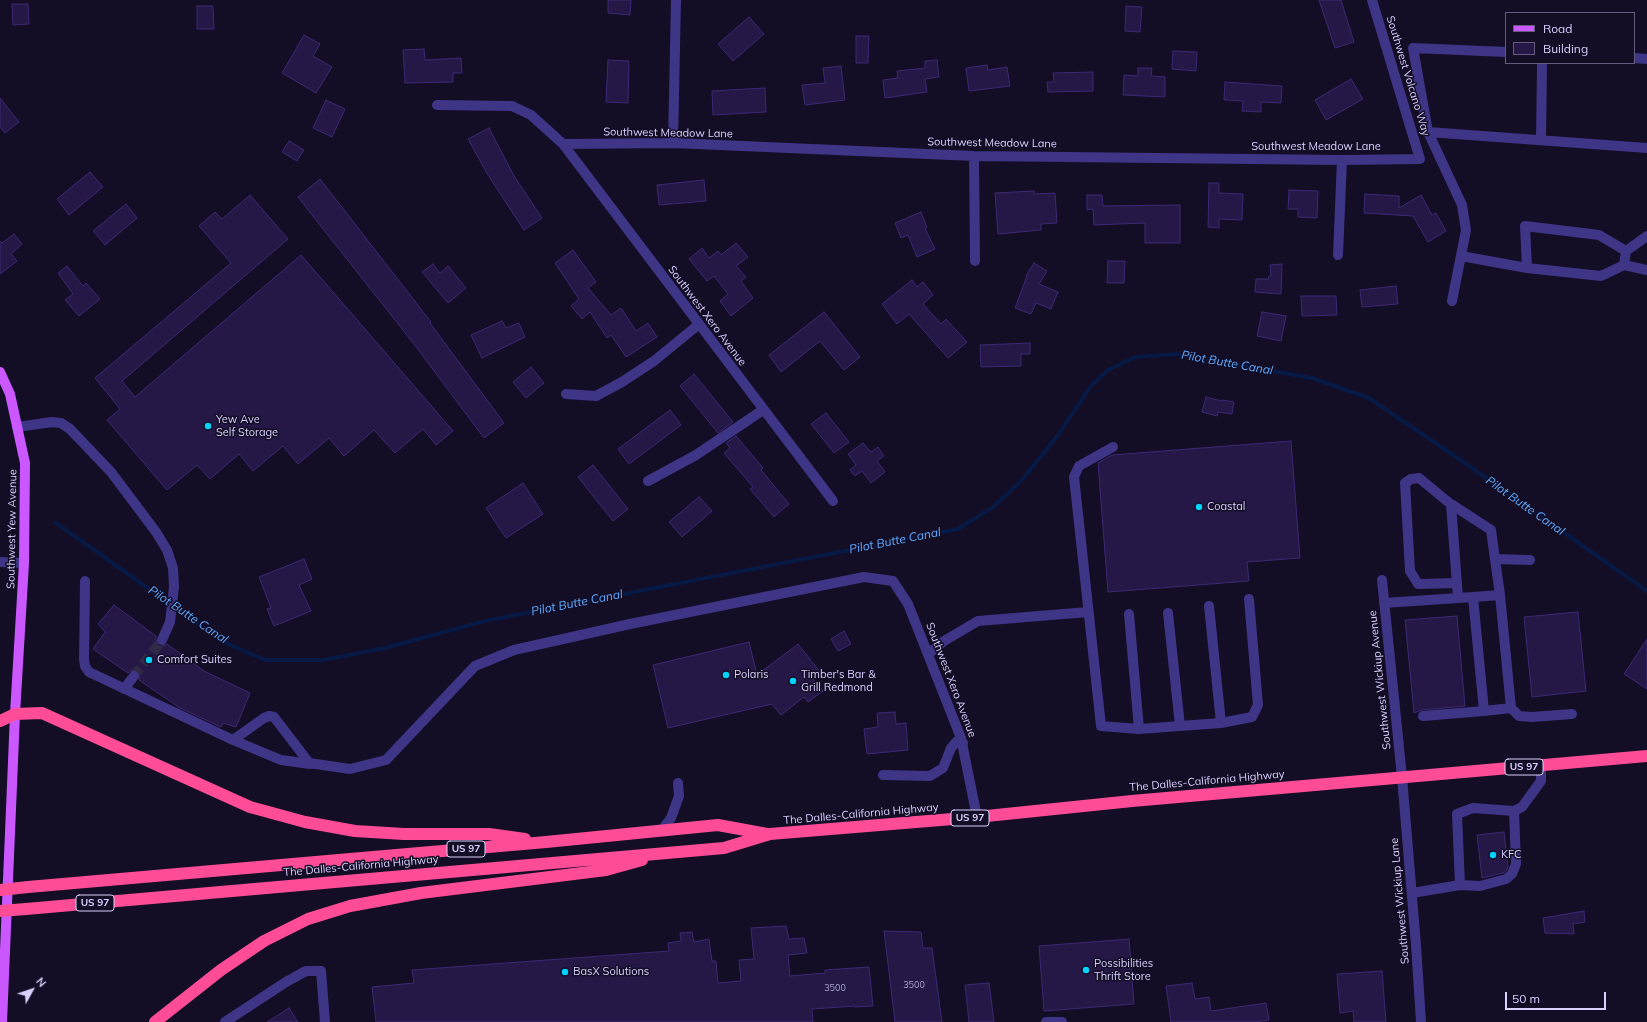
<!DOCTYPE html>
<html>
<head>
<meta charset="utf-8">
<style>
	body { margin:0 }
	#map { position:relative; width:1647px; height:1022px; overflow:hidden; background:#130d25; font-family:Mulish,sans-serif }
	canvas { display:block }
	.legend { position:absolute; left:1505px; top:12px; width:130px; height:52px; box-sizing:border-box; background:#130d25; border:1px solid #635b7c; margin:0; padding:5px 7px; list-style:none; font-size:12px; color:#dad1ff }
	.legend li { display:flex; align-items:center; gap:8px; height:20px }
	.legend b { width:20px; border:1px solid #635b7c }
	.north { position:absolute; left:12px; top:970px; width:40px; height:40px; -webkit-text-stroke:3px #130d25; paint-order:stroke; rotate:50deg; font-size:11px; font-weight:700; line-height:16px; text-align:center; color:#dad1ff }
	.north::after { content:''; display:block; margin:auto; width:14px; height:18px; background:#dad1ff; clip-path:polygon(50% 0,100% 100%,50% 72%,0 100%) }
	.scale { position:absolute; left:1505px; top:992px; width:101px; height:18px; box-sizing:border-box; border:2px solid #dad1ff; border-top:0; padding-left:5px; font-size:12px; line-height:14px; white-space:nowrap; color:#dad1ff; -webkit-text-stroke:3px #130d25; paint-order:stroke }
</style>
</head>
<body>
<div id="map">
<canvas width="1647" height="1022"></canvas>
<ul class="legend">
<li><b style="height:5px;background:#cb58ff"></b>Road</li>
<li><b style="height:11px;background:#251847"></b>Building</li>
</ul>
<div class="north">N</div>
<div class="scale">50 m</div>
</div>
<script>
const c = document.querySelector('canvas').getContext('2d');
c.lineJoin = 'round';
function toPath(rows) {
  const path = new Path2D();
  for (const r of rows) {
    path.moveTo(r[0], r[1]);
    for (let i = 2; i < r.length; i += 2) path.lineTo(r[i], r[i + 1]);
  }
  return path;
}
function stroke(path, color, width, dash) {
  c.strokeStyle = color;
  c.lineWidth = width;
  c.lineCap = dash ? 'butt' : 'round';
  c.setLineDash(dash || []);
  c.stroke(path);
}
function fillPath(path, color) {
  c.fillStyle = color;
  c.fill(path, 'evenodd');
}
function label(font, color, halo, rows, align = 'center') {
  c.font = font + ' Mulish,sans-serif';
  c.lineWidth = 3;
  c.setLineDash([]);
  c.textBaseline = 'middle';
  c.strokeStyle = halo;
  c.fillStyle = color;
  for (const [text, x, y, turn = 0] of rows) {
    c.save();
    c.translate(x, y);
    c.rotate((+turn || 0) * Math.PI / 180);
    c.textAlign = isNaN(turn) ? turn : align;
    if (halo) c.strokeText(text, 0, 0);
    c.fillText(text, 0, 0);
    c.restore();
  }
}
stroke(toPath([
	[56,523,224,642,265,660,324,660,385,648,485,621,958,529,993,507,1021,481,1058,435,1091,386,1108,370,1135,357,1178,354,1312,378,1369,398,1462,461,1647,591]
]), '#071945', 4);
const building = toPath([
	[608,0,631,0,630,15,608,13,608,0],
	[1319,0,1341,0,1354,42,1335,48,1319,0],
	[12,4,28,4,29,24,13,25,12,4],
	[197,6,213,6,214,29,197,29,197,6],
	[1126,6,1142,7,1140,32,1125,31,1126,6],
	[749,17,764,34,733,61,718,44,749,17],
	[304,35,320,44,313,56,332,67,316,93,282,73,304,35],
	[856,36,869,36,868,63,856,63,856,36],
	[424,49,425,60,461,58,462,73,453,73,453,82,405,83,403,50,424,49],
	[1173,51,1197,52,1196,71,1172,69,1173,51],
	[608,60,629,61,628,103,606,102,608,60],
	[937,60,939,77,925,79,927,92,885,98,883,80,898,78,897,71,925,68,925,61,937,60],
	[987,65,988,70,1007,67,1010,86,969,91,966,68,987,65],
	[841,66,845,100,805,105,802,85,825,83,823,68,841,66],
	[1138,68,1152,68,1151,76,1165,77,1165,97,1123,95,1124,75,1138,76,1138,68],
	[1093,72,1093,91,1048,92,1047,82,1054,82,1053,73,1093,72],
	[1351,79,1363,99,1326,120,1315,100,1351,79],
	[1225,82,1282,86,1281,103,1261,102,1261,112,1242,111,1243,101,1224,100,1225,82],
	[765,88,766,112,713,115,712,91,765,88],
	[0,98,19,122,5,133,0,127,0,98],
	[326,100,345,109,332,137,313,128,326,100],
	[489,128,514,176,542,218,524,230,488,175,468,139,489,128],
	[289,141,304,150,297,161,282,152,289,141],
	[90,172,103,187,69,215,57,199,90,172],
	[320,179,431,322,430,323,504,423,484,438,417,348,298,197,320,179],
	[704,180,706,201,659,205,657,185,704,180],
	[1209,183,1219,183,1219,193,1243,194,1242,220,1219,219,1219,228,1208,227,1209,183],
	[1289,190,1318,191,1317,218,1298,217,1298,209,1288,209,1289,190],
	[1034,191,1034,194,1055,193,1057,223,1041,224,1041,230,998,234,995,193,1034,191],
	[1365,194,1399,196,1399,208,1421,195,1432,215,1436,213,1446,231,1428,242,1413,216,1364,213,1365,194],
	[250,195,288,239,122,381,135,397,301,255,453,431,436,445,423,429,395,453,374,430,344,456,329,438,298,464,283,446,253,471,239,454,210,479,197,465,167,490,107,420,120,409,95,378,231,263,199,226,215,212,222,219,250,195],
	[1087,195,1102,195,1103,206,1180,205,1180,243,1145,243,1145,223,1094,225,1093,209,1087,210,1087,195],
	[126,204,137,218,105,245,93,231,126,204],
	[921,212,927,227,925,228,935,249,917,257,908,235,901,238,895,223,921,212],
	[14,234,22,244,11,254,17,261,0,274,0,241,2,243,14,234],
	[736,243,748,257,736,266,746,277,741,281,753,298,731,316,720,301,728,294,714,276,707,281,689,259,702,248,709,258,718,251,721,255,736,243],
	[573,250,596,282,588,288,611,315,621,308,636,331,648,323,657,337,626,357,611,335,607,338,590,312,582,319,571,306,579,299,555,263,573,250],
	[1108,261,1125,261,1124,283,1107,283,1108,261],
	[1034,263,1047,271,1039,284,1058,292,1051,309,1036,303,1031,314,1015,308,1027,276,1026,276,1034,263],
	[433,264,440,273,448,266,466,288,448,303,422,272,433,264],
	[1282,264,1281,294,1255,292,1256,279,1268,279,1269,276,1271,276,1270,265,1282,264],
	[67,266,83,286,86,283,100,299,79,316,65,300,73,294,58,273,67,266],
	[912,280,917,287,923,282,933,295,923,304,941,324,946,319,967,342,948,358,909,314,897,324,882,304,912,280],
	[1396,286,1398,304,1362,307,1360,290,1396,286],
	[1301,296,1336,296,1337,315,1302,316,1301,296],
	[824,312,860,357,844,370,820,341,781,372,769,355,824,312],
	[1262,312,1286,316,1281,341,1257,336,1262,312],
	[502,321,506,328,519,323,525,337,482,358,471,335,502,321],
	[1030,343,1030,354,1021,354,1021,366,981,367,980,345,1030,343],
	[531,367,544,383,526,398,513,382,531,367],
	[694,374,733,422,718,433,680,386,694,374],
	[1206,397,1222,401,1222,400,1234,402,1232,414,1218,412,1217,416,1202,412,1206,397],
	[670,410,681,425,629,464,618,449,670,410],
	[826,413,849,442,834,453,811,424,826,413],
	[736,436,763,468,761,470,789,504,774,517,750,489,753,487,724,453,730,448,726,443,736,436],
	[1291,441,1300,558,1247,562,1249,581,1108,592,1098,463,1112,455,1291,441],
	[863,443,871,452,878,447,884,456,877,461,885,472,871,483,862,471,855,476,850,470,856,465,848,454,863,443],
	[593,465,628,509,613,521,578,477,593,465],
	[523,483,543,514,506,538,486,508,523,483],
	[699,497,712,511,682,537,669,522,699,497],
	[304,559,312,579,299,585,311,611,274,626,267,609,271,608,259,577,304,559],
	[114,605,156,636,156,641,159,646,163,646,167,644,204,671,250,693,236,727,223,723,221,727,180,708,139,680,140,674,138,671,132,670,128,673,93,649,105,632,98,624,114,605],
	[1578,612,1586,691,1532,697,1524,617,1578,612],
	[1457,616,1465,706,1422,710,1414,713,1405,620,1457,616],
	[844,631,851,644,838,651,831,639,844,631],
	[1647,639,1647,689,1624,674,1647,639],
	[749,642,757,675,798,644,821,673,813,679,823,691,808,702,804,697,781,715,772,704,668,728,653,665,749,642],
	[895,712,896,724,906,723,908,750,867,754,864,729,878,727,877,713,895,712],
	[1504,832,1508,867,1507,870,1503,873,1482,878,1477,835,1504,832],
	[1584,911,1585,922,1573,924,1574,934,1545,933,1543,918,1584,911],
	[786,926,789,939,804,938,807,953,788,955,790,976,825,973,825,970,869,967,873,1006,855,1007,855,1006,812,1009,813,1022,376,1022,372,987,414,983,412,970,669,951,668,943,681,941,680,933,692,932,694,942,709,939,712,961,716,961,718,983,741,981,739,960,754,959,751,928,786,926],
	[884,931,921,932,923,948,932,948,942,1022,895,1022,884,931],
	[1129,939,1134,1004,1044,1011,1039,946,1129,939],
	[1382,971,1386,1022,1354,1022,1353,1011,1340,1013,1337,974,1382,971],
	[989,983,994,1022,969,1022,965,985,989,983],
	[1192,983,1195,999,1209,997,1211,1011,1266,1003,1269,1020,1255,1022,1171,1022,1166,986,1192,983],
	[289,1008,298,1022,267,1022,289,1008]
]);
fillPath(building, '#251847');
stroke(building, '#3d2975', 1);
stroke(toPath([
	[134,676,162,640]
]), '#312a46', 10, [10, 5]);
stroke(toPath([
	[1634,58,1647,59],
	[437,105,512,106,531,115,563,144,833,501],
	[1428,132,1647,148],
	[1541,140,1542,63],
	[673,143,676,0],
	[563,144,673,143,974,156,1342,160,1420,159,1372,0],
	[974,156,975,261],
	[1626,251,1647,236],
	[1338,255,1342,160],
	[1461,256,1527,268],
	[1624,265,1626,251,1599,235,1525,226,1527,268,1601,276,1624,265,1647,270],
	[1452,301,1466,230,1462,205,1428,132,1413,48,1506,52],
	[566,394,596,396,622,382,654,361,698,325],
	[17,427,52,422,61,423,70,429,111,472,156,532,167,550,173,568,174,587,170,622,162,640],
	[1113,447,1079,466,1074,477,1101,726,1139,729,1221,723,1252,717,1258,705,1249,599],
	[648,481,696,455,763,410],
	[1453,506,1419,478,1411,479,1405,483,1410,571,1418,584,1457,583],
	[1495,559,1530,560],
	[0,562,24,563],
	[1382,580,1402,777,1416,945,1421,1022],
	[85,581,84,660,85,666,89,672,233,740],
	[1473,597,1500,595],
	[1458,598,1451,504,1491,530,1500,595,1511,708],
	[1384,603,1473,597,1484,711,1511,708,1519,716,1532,717,1572,714],
	[1209,606,1221,723],
	[1168,613,1180,726],
	[1129,614,1139,729],
	[928,654,944,641,978,621,1088,612],
	[124,689,134,676],
	[269,716,274,717,310,764,281,760,233,740,264,718,269,716],
	[1423,716,1484,711],
	[309,763,350,769,386,760,475,666,514,650,630,624,864,577,893,581,908,604,961,738,977,817],
	[883,775,930,776,943,768,951,748,957,741,963,743],
	[661,831,671,818,679,796,678,783],
	[1460,885,1457,814,1473,808,1514,811,1522,807,1541,781,1541,765],
	[1412,893,1460,885,1480,886,1506,879,1512,874,1516,864,1514,811],
	[225,1022,286,982,306,971,321,971,325,1022],
	[1046,1022,1062,1022]
]), '#3e3587', 10);
stroke(toPath([
	[0,372,10,394,25,463,24,563,15,714,2,1022]
]), '#cb58ff', 10);
stroke(toPath([
	[0,721,15,714,42,713,250,807,305,822,355,831,404,834,489,834,525,839],
	[28,887,546,842,718,825,767,834],
	[26,909,724,848,770,834,977,817,1132,801,1647,756],
	[155,1022,221,970,264,941,308,919,350,906,421,893,606,870,642,860]
]), '#ff4c97', 12);
stroke(toPath([
	[0,890,28,887],
	[0,911,26,909]
]), '#ff4c97', 12);
for (const [x, y, r, color] of [
	[208,426,4,"#00d4fc"],
	[1199,507,4,"#00d4fc"],
	[149,660,4,"#00d4fc"],
	[726,675,4,"#00d4fc"],
	[793,681,4,"#00d4fc"],
	[1493,855,4,"#00d4fc"],
	[1086,970,4,"#00d4fc"],
	[565,972,4,"#00d4fc"]
]) {
  const dot = new Path2D();
  dot.arc(x, y, r, 0, 2 * Math.PI);
  c.fillStyle = color;
  c.fill(dot);
  stroke(dot, '#130d25', 1.5);
}
label('9px', '#ada3d1', null, [
	["3500",914,985],
	["3500",835,988]
]);
for (const [x, y, w] of [
	[1524,767,38],
	[970,818,38],
	[466,849,38],
	[95,903,38]
]) {
  const box = new Path2D();
  box.roundRect(x - w / 2, y - 8, w, 16, 3);
  c.fillStyle = '#130d25';
  c.fill(box);
  stroke(box, '#dad1ff', 1);
}
label('bold 10px', '#dad1ff', null, [
	["US 97",1524,767],
	["US 97",970,818],
	["US 97",466,849],
	["US 97",95,903]
]);
label('11px', '#dad1ff', '#130d25', [
	["Southwest Volcano Way",1408,76,73],
	["Southwest Meadow Lane",668,133,1],
	["Southwest Meadow Lane",992,143,1],
	["Southwest Meadow Lane",1316,147],
	["Southwest Xero Avenue",707,316,53],
	["Southwest Yew Avenue",12,529,-89],
	["Southwest Xero Avenue",951,680,69],
	["Southwest Wickiup Avenue",1380,680,-96],
	["The Dalles-California Highway",1207,781,-5],
	["The Dalles-California Highway",861,814,-5],
	["The Dalles-California Highway",361,866,-5],
	["Southwest Wickiup Lane",1400,901,-95]
]);
label('11px', '#dad1ff', '#130d25', [
	["Yew Ave",216,420],
	["Self Storage",216,433],
	["Coastal",1207,507],
	["Comfort Suites",157,660],
	["Polaris",734,675],
	["Timber's Bar &",801,675],
	["Grill Redmond",801,688],
	["KFC",1501,855],
	["Possibilities",1094,964],
	["Thrift Store",1094,977],
	["BasX Solutions",573,972]
], 'left');
label('italic 12px', '#5fabff', '#130d25', [
	["Pilot Butte Canal",1227,363,10],
	["Pilot Butte Canal",1525,506,35],
	["Pilot Butte Canal",895,541,-11],
	["Pilot Butte Canal",577,603,-11],
	["Pilot Butte Canal",188,615,34]
]);
</script>
</body>
</html>
